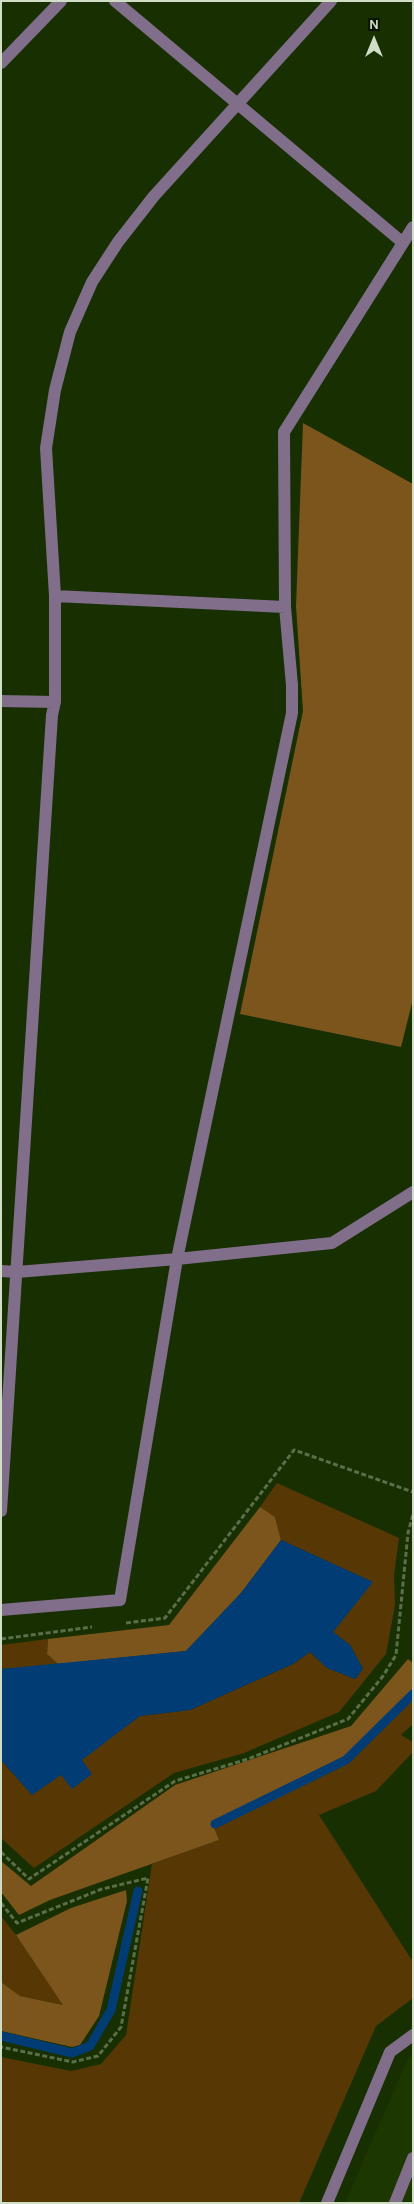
<!DOCTYPE html>
<html>
<head>
<meta charset="utf-8">
<style>
	body { margin:0 }
	#map { position:relative; width:414px; height:2204px; overflow:hidden; background:#182f02; font-family:Karla,sans-serif }
	canvas { display:block }
	.frame { position:absolute; inset:0; border:2px solid #cfdec5; pointer-events:none }
	.north { position:absolute; left:349px; top:15px; width:50px; height:50px; -webkit-text-stroke:4px #0a1403; paint-order:stroke; rotate:0deg; font-size:14px; font-weight:700; line-height:20px; text-align:center; color:#cfdec5 }
	.north::after { content:''; display:block; margin:auto; width:18px; height:22px; background:#cfdec5; clip-path:polygon(50% 0,100% 100%,50% 72%,0 100%) }
</style>
</head>
<body>
<div id="map">
<canvas width="414" height="2204"></canvas>
<div class="frame"></div>
<div class="north">N</div>
</div>
<script>
const c = document.querySelector('canvas').getContext('2d');
c.lineJoin = 'round';
function fillPath(path, color) {
  c.fillStyle = color;
  c.fill(path, 'evenodd');
}
function toPath(rows) {
  const path = new Path2D();
  for (const r of rows) {
    path.moveTo(r[0], r[1]);
    for (let i = 2; i < r.length; i += 2) path.lineTo(r[i], r[i + 1]);
  }
  return path;
}
function stroke(path, color, width, dash) {
  c.strokeStyle = color;
  c.lineWidth = width;
  c.lineCap = dash ? 'butt' : 'round';
  c.setLineDash(dash || []);
  c.stroke(path);
}
fillPath(toPath([
	[413,2055,413,2203,345,2203,408,2058]
]), '#1d3701');
fillPath(toPath([
	[277,1483,399,1538,394,1575,395,1605,386,1654,339,1712,244,1753,174,1773,34,1868,1,1838,1,1760,32,1795,140,1716,190,1710,293,1664,310,1652,327,1668,355,1679,363,1669,350,1645,333,1632,372,1582,281,1540,275,1517,260,1507],
	[48,1639,47,1654,58,1664,1,1669,1,1645],
	[413,1699,413,1724,401,1735,413,1742,413,1752,376,1791,319,1815,413,1962,413,1998,376,2026,299,2203,1,2203,1,2057,71,2071,101,2064,126,2035,152,1864,219,1840,213,1827,348,1763],
	[1,1916,16,1935,64,2005,20,1996,1,1982]
]), '#573805');
fillPath(toPath([
	[303,423,413,484,413,999,401,1047,240,1014,303,711,296,606],
	[260,1507,275,1517,281,1540,241,1593,186,1651,58,1664,47,1654,48,1639,169,1625],
	[408,1659,413,1663,413,1689,345,1756,212,1823,219,1840,50,1900,19,1915,1,1892,1,1861,31,1886,175,1785,351,1726],
	[126,1890,127,1901,99,2016,80,2045,72,2047,1,2031,1,1982,20,1996,63,2005,16,1935,71,1908]
]), '#7c551d');
fillPath(toPath([
	[281,1540,373,1582,333,1632,350,1645,363,1669,355,1679,327,1668,310,1652,293,1664,190,1710,140,1716,82,1760,92,1774,72,1789,61,1775,32,1795,1,1760,1,1669,186,1651,241,1593]
]), '#013d74');
stroke(toPath([
	[215,1824,346,1760,413,1694],
	[1,2036,72,2053,90,2046,111,2010,138,1891]
]), '#013d74', 9);
stroke(toPath([
	[126,1623,165,1618,294,1450,413,1492],
	[1,1639,92,1627],
	[1,1852,29,1879,175,1781,248,1759,348,1719,383,1676,396,1655,408,1533,413,1514],
	[1,1903,17,1923,102,1889,148,1878,121,2027,98,2056,73,2062,1,2047]
]), '#5a6f49', 3, [5, 2.5]);
stroke(toPath([
	[115,1,402,242],
	[1,63,61,1],
	[55,596,285,607],
	[1,701,55,702],
	[1,1271,17,1272,177,1259,332,1243,413,1192],
	[1,1511,52,715,55,702,55,596,46,448,55,390,70,332,92,282,118,242,154,196,331,1],
	[1,1610,120,1600,177,1259,292,713,292,685,285,607,284,432,413,227],
	[327,2203,390,2052,413,2035],
	[395,2203,413,2158]
]), '#806e8b', 12);
</script>
</body>
</html>
